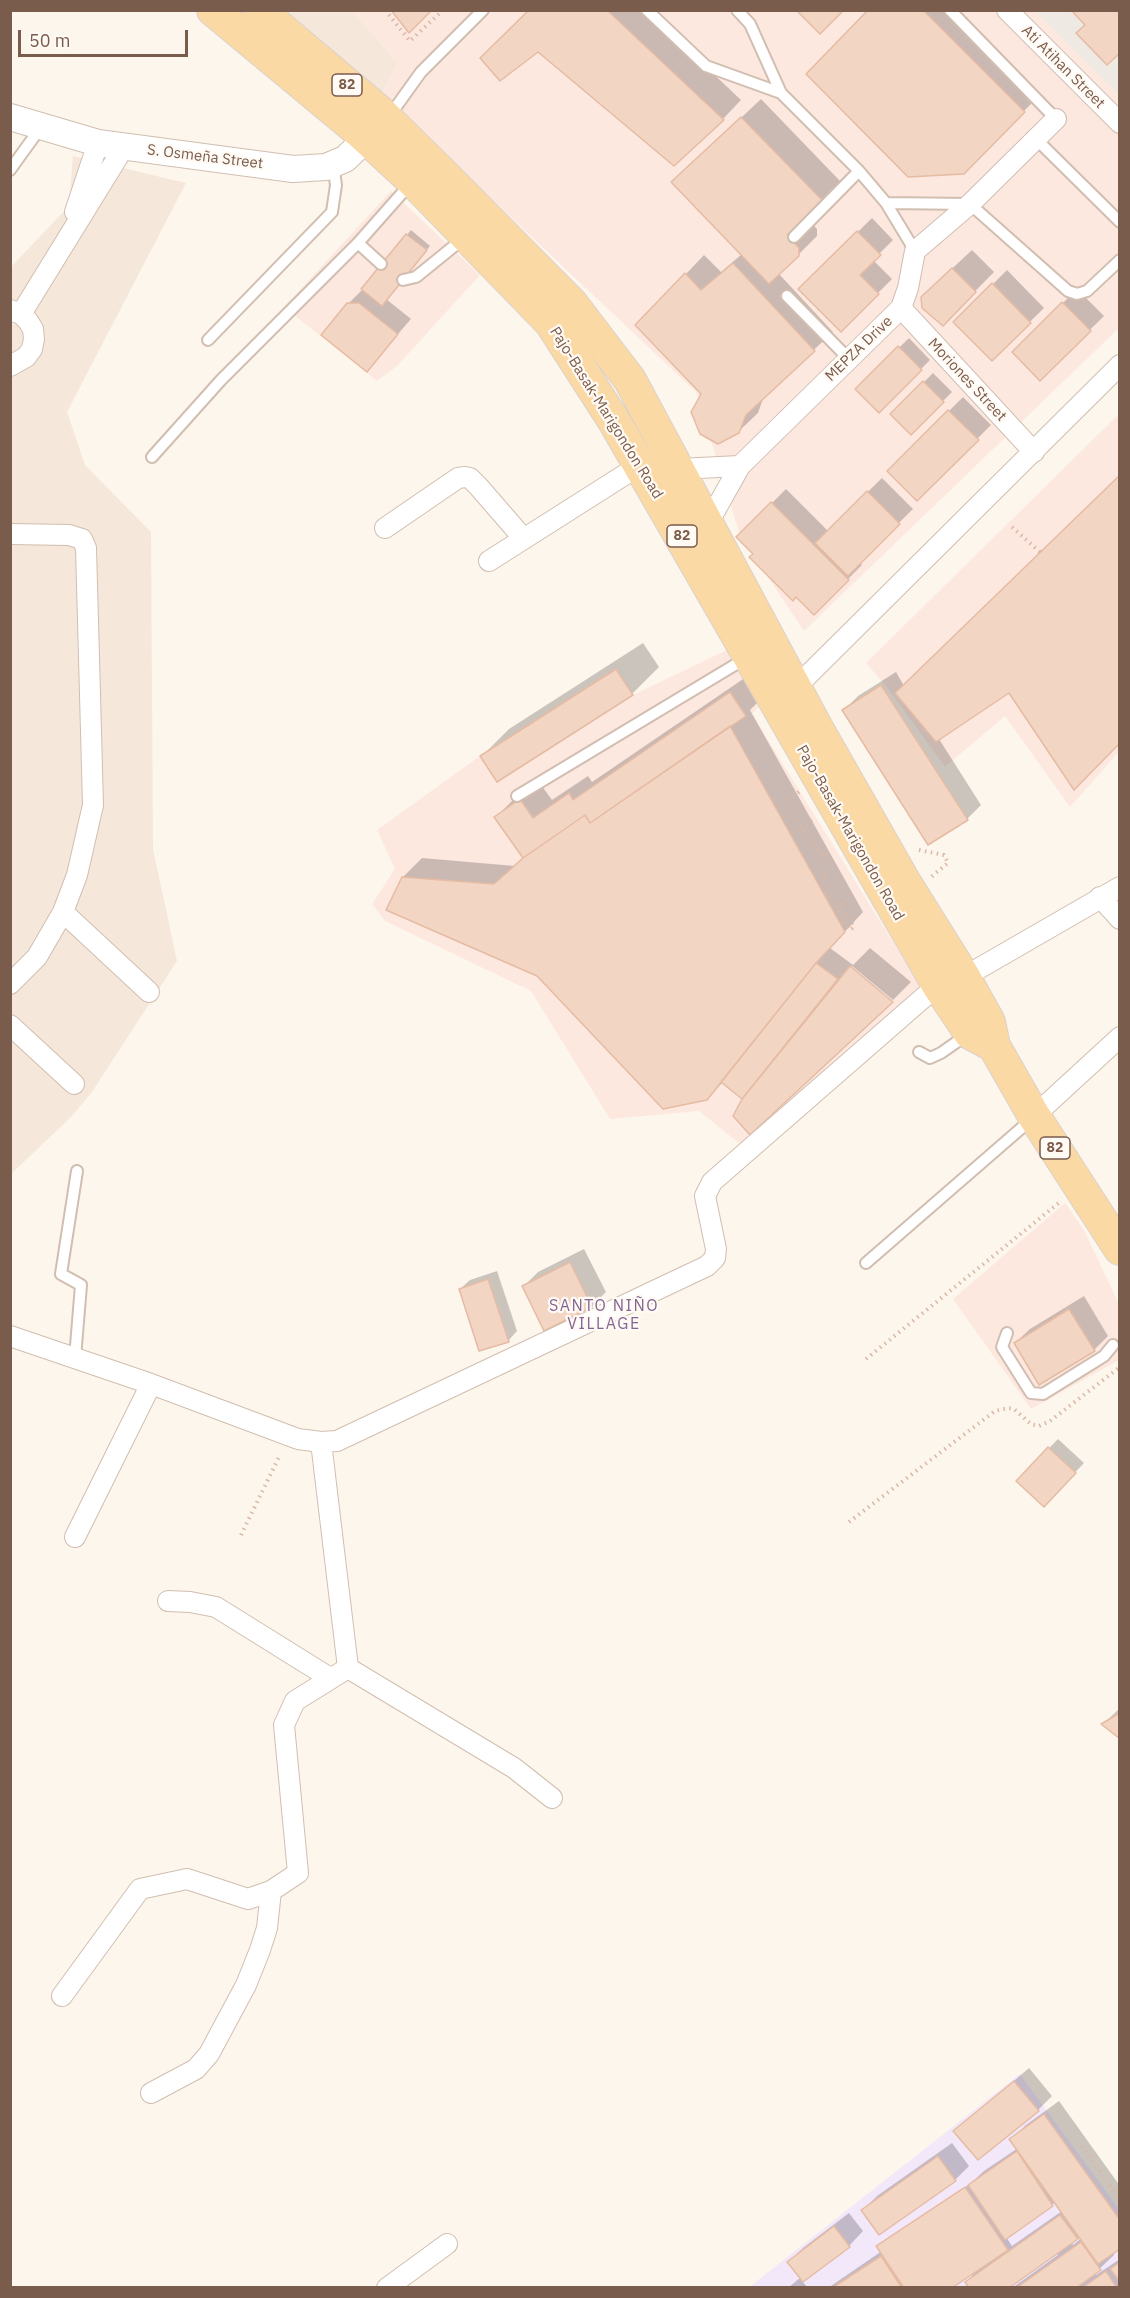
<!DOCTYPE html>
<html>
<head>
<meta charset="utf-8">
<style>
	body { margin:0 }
	#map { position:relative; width:1130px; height:2298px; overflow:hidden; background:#fdf6ec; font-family:"IBM Plex Sans",sans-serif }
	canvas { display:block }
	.frame { position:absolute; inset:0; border:12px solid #7a5c4d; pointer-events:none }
	.scale { position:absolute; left:18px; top:30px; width:170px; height:27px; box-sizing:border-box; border:3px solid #7a5c4d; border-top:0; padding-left:8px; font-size:18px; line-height:21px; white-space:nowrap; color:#7a5c4d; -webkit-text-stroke:4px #fffaf3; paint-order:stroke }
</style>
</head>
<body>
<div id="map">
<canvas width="1130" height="2298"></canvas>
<div class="frame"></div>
<div class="scale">50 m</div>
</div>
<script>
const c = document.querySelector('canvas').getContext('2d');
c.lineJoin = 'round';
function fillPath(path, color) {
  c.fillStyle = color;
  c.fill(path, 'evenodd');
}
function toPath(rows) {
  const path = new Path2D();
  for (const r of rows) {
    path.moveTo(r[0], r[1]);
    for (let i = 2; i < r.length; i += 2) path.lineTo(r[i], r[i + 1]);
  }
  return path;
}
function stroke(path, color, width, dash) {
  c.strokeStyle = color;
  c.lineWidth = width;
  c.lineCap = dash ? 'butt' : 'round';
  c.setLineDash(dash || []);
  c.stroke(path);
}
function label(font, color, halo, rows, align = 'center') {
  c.font = font + ' "IBM Plex Sans",sans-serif';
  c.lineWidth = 4.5;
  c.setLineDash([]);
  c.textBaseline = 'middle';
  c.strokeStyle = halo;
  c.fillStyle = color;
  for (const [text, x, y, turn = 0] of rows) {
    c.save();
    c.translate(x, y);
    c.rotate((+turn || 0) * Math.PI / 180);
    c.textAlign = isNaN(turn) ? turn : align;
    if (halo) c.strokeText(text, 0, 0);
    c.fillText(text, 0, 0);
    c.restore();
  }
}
fillPath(toPath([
	[280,11,353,11,398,63,381,95],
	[73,156,186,183,67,412,85,465,151,532,153,849,177,961,92,1092,71,1117,11,1174,10,268,69,206]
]), '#f5e8da');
fillPath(toPath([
	[353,11,1035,11,1119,95,1119,328,804,631,740,535,696,392,381,95,398,63],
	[391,191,480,275,397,366,377,381,284,307],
	[1119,414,1119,752,1070,807,1005,716,945,767,889,690,866,663],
	[731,648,762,704,752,714,920,986,745,1148,699,1111,610,1119,531,991,385,921,372,904,395,869,377,830,480,756,616,669,633,695],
	[1065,1203,1084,1230,1119,1304,1119,1360,1031,1409,953,1299]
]), '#fde8e0');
fillPath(toPath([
	[1035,11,1119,11,1119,95]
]), '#efe9e4');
fillPath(toPath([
	[1020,2074,1119,2209,1119,2287,748,2288]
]), '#f3e8fa');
fillPath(toPath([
	[531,10,646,10,741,100,723,119],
	[870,10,951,10,1038,97,963,172],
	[761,99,840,181,805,216,817,229,817,236,779,274,833,332,764,396,758,413,738,432,703,394,686,274,704,255,721,272,742,254,692,164],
	[872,218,893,240,873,260,892,279,841,330,800,289],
	[411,230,430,246,386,299,411,319,367,370,348,304,363,289],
	[972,250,994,272,943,324,942,278],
	[1007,270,1044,308,992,359,955,322],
	[1077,289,1104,316,1040,379,1014,352],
	[909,338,930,360,879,411,857,389],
	[933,373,952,392,911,433,892,414],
	[963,397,991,425,917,499,889,471],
	[1120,477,1009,691,939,739,981,805,967,819,844,710,858,696,896,672,904,686],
	[882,478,913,509,859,562,862,565,814,613,738,537,786,489,828,531],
	[643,643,659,667,632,694,498,780,482,756,509,729],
	[749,675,764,696,750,710,863,912,830,948,853,965,870,948,911,982,893,1000,852,966,743,1098,723,1082,707,1099,403,877,422,858,515,866,524,857,496,817,515,798,539,782,552,800,588,776,592,782],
	[584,1249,606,1292,592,1306,524,1286,538,1272],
	[497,1271,517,1331,508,1341,460,1289,470,1280],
	[1084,1296,1108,1336,1094,1350,1015,1343,1030,1329],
	[1058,1439,1084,1463,1044,1505,1018,1480],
	[1120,1708,1120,1737,1103,1724],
	[1029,2068,1052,2096,1038,2110,955,2131],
	[1059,2101,1120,2186,1120,2247,1112,2252,1114,2255,1095,2273,1096,2275,1120,2259,1120,2288,1012,2288,1058,2255,1056,2253,967,2282,978,2268,950,2288,903,2288,900,2283,898,2284,900,2288,828,2288,882,2251,883,2242,970,2184,984,2171,1018,2148,1011,2139,1026,2125],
	[1056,2202,1062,2211,1012,2246,1006,2237],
	[1080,2235,1082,2238,1073,2245,1072,2243],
	[952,2143,969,2166,955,2180,863,2210,877,2196],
	[849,2213,863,2231,849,2246,802,2281,808,2288,788,2288,801,2277,789,2262,803,2248]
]), '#0003');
const building = toPath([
	[391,10,432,10,409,33,391,10],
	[529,10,607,10,724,120,674,166,538,52,500,81,480,58,529,10],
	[796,10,844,10,820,34,796,10],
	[868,10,923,10,1025,112,964,174,908,177,806,74,868,10],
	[1071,10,1120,10,1120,53,1107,65,1076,33,1085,25,1071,10],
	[741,117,823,201,787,235,799,248,799,256,769,284,671,182,741,117],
	[857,231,881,255,860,275,879,294,841,332,798,289,857,231],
	[406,234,427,250,382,306,361,289,406,234],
	[733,263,815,351,746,415,739,433,718,444,700,434,691,412,701,394,635,325,685,273,701,290,733,263],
	[952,268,976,292,943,326,922,308,921,297,952,268],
	[992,283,1031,323,992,361,953,322,992,283],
	[1062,302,1091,331,1040,381,1012,352,1062,302],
	[347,303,359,303,398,334,367,372,321,335,347,303],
	[898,346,922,370,879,413,855,389,898,346],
	[923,381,944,402,911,435,890,414,923,381],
	[948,410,979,440,917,501,887,471,948,410],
	[1120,475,1120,743,1074,790,1009,693,936,742,895,693,1120,475],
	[867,491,900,524,848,576,815,543,867,491],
	[771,502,849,580,814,615,796,597,793,601,749,557,753,554,736,537,771,502],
	[616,669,633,695,497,782,480,756,616,669],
	[881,685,968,820,928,845,842,710,881,685],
	[730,692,746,716,590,823,585,815,523,858,494,817,520,799,533,818,569,793,573,800,730,692],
	[730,726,845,932,816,963,707,1100,663,1109,537,976,386,910,402,877,494,884,523,858,585,815,590,823,730,726],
	[816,963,838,979,742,1099,721,1082,816,963],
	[850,966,893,1002,750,1135,733,1116,742,1099,850,966],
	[570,1262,592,1307,544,1331,522,1286,570,1262],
	[488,1279,509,1342,479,1351,459,1289,488,1279],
	[1069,1309,1095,1351,1039,1385,1014,1343,1069,1309],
	[1048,1447,1076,1473,1044,1507,1016,1481,1048,1447],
	[1120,1713,1120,1739,1101,1724,1120,1713],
	[1014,2081,1039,2111,978,2160,953,2131,1014,2081],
	[1044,2114,1120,2220,1120,2249,1098,2264,1009,2139,1044,2114],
	[1017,2151,1053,2206,1005,2240,968,2185,1017,2151],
	[938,2156,956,2181,879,2235,861,2210,938,2156],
	[965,2187,1008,2250,952,2288,904,2288,876,2246,965,2187],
	[1060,2215,1078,2239,1009,2288,969,2288,965,2282,1060,2215],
	[834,2226,850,2247,803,2282,787,2262,834,2226],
	[1081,2242,1101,2270,1076,2288,1016,2288,1081,2242],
	[881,2256,902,2288,832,2288,881,2256],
	[1120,2262,1120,2282,1110,2269,1120,2262],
	[1106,2271,1117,2288,1082,2288,1106,2271]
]);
fillPath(building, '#f3d5c3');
stroke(building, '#e6bba3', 1.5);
const service = toPath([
	[647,10,706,66,781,93],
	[737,10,750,24,781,93,859,171,886,203,915,251],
	[950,10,1056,119],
	[388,118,421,72,483,10],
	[1036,139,1120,222],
	[10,170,41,127],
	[886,203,970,204,1068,291,1077,294,1087,291,1120,260],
	[794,237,859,171],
	[358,243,381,264],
	[403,280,416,277,464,238],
	[787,296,848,358],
	[208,340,332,212,336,185,333,164],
	[152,457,221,380,358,243,411,183],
	[517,796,748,657],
	[919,1052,930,1058,941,1053,968,1034],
	[866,1263,1033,1118],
	[1007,1333,1002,1347,1031,1393,1043,1394,1104,1356,1113,1345],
	[75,1358,81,1285,61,1274,77,1171]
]);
const minor = toPath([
	[1007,10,1120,123],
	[75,212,98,143],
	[901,308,1034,452],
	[10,310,21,314,28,321,33,329,34,339,32,349,26,357,10,366],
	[21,314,124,147],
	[678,469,740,466],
	[708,523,740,466,901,308,908,288,915,251,970,204,1056,119],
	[385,528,458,478,465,477,470,478,478,486,524,539],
	[10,534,69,535,82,539,86,548,93,805,77,875,63,912,37,957,10,984],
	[489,561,640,465],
	[796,687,1120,365],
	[1100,897,1120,919],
	[63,912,149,992],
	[964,977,1120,887],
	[10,1025,74,1084],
	[1034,1116,1120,1037],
	[10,1336,151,1384,298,1439,321,1442,337,1441,707,1266,715,1258,716,1249,705,1196,712,1182,938,985],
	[321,1442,348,1668],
	[75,1537,151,1384],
	[168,1601,190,1602,216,1607,330,1678],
	[62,1996,140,1889,187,1879,248,1899,271,1891,298,1873,284,1725,295,1701,348,1668,514,1768,552,1798],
	[151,2093,196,2069,209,2054,246,1985,260,1950,267,1928,271,1891],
	[387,2288,447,2244]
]);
const tertiary = toPath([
	[10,117,98,143,293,169,326,167,345,159,380,126]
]);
const primary = toPath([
	[213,10,361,133,413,181,551,323,614,421,938,985,970,1033,994,1046],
	[259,10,380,112,445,176,572,304,630,380,818,730,904,881,964,977,989,1022,994,1046,1034,1116,1120,1249]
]);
stroke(service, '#d1beb0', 14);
stroke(minor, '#d1beb0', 22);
stroke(tertiary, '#d1beb0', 28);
stroke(primary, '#dad1cd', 34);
stroke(toPath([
	[385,10,410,41,443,10],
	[1012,527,1040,552],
	[799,792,787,801,821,855,831,853],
	[790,833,814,820],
	[919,850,944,855,948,863,931,877],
	[821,855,826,891,850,930,854,927,840,904,846,900,850,893],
	[866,1359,1060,1202],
	[849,1522,995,1411,1008,1408,1014,1409,1031,1424,1039,1426,1050,1421,1120,1367],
	[241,1535,280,1455],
	[1082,2146,1120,2200]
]), '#d9b8a5', 4, [1.5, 4.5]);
stroke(service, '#fff', 10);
stroke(minor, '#fff', 20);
stroke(tertiary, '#fff', 26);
stroke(primary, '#fbd9a5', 32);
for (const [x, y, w] of [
	[347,85,30],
	[682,536,30],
	[1055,1148,30]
]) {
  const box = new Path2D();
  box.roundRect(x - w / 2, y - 11, w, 22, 4.5);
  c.fillStyle = '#fffaf3';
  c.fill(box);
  stroke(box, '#7a5c4d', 1.5);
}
label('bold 14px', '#7a5c4d', null, [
	["82",347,85],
	["82",682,536],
	["82",1055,1148]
]);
label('15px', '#7a5c4d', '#fffaf3', [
	["Ati Atihan Street",1063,67,45],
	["S. Osmeña Street",205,157,7],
	["MEPZA Drive",859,349,-44],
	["Moriones Street",967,380,47],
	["Pajo-Basak-Marigondon Road",606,413,58],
	["Pajo-Basak-Marigondon Road",850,833,60]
]);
c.letterSpacing = '1.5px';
label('16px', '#846695', '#fffaf3', [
	["SANTO NIÑO",604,1306],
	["VILLAGE",604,1324]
]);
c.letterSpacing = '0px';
</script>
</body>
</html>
